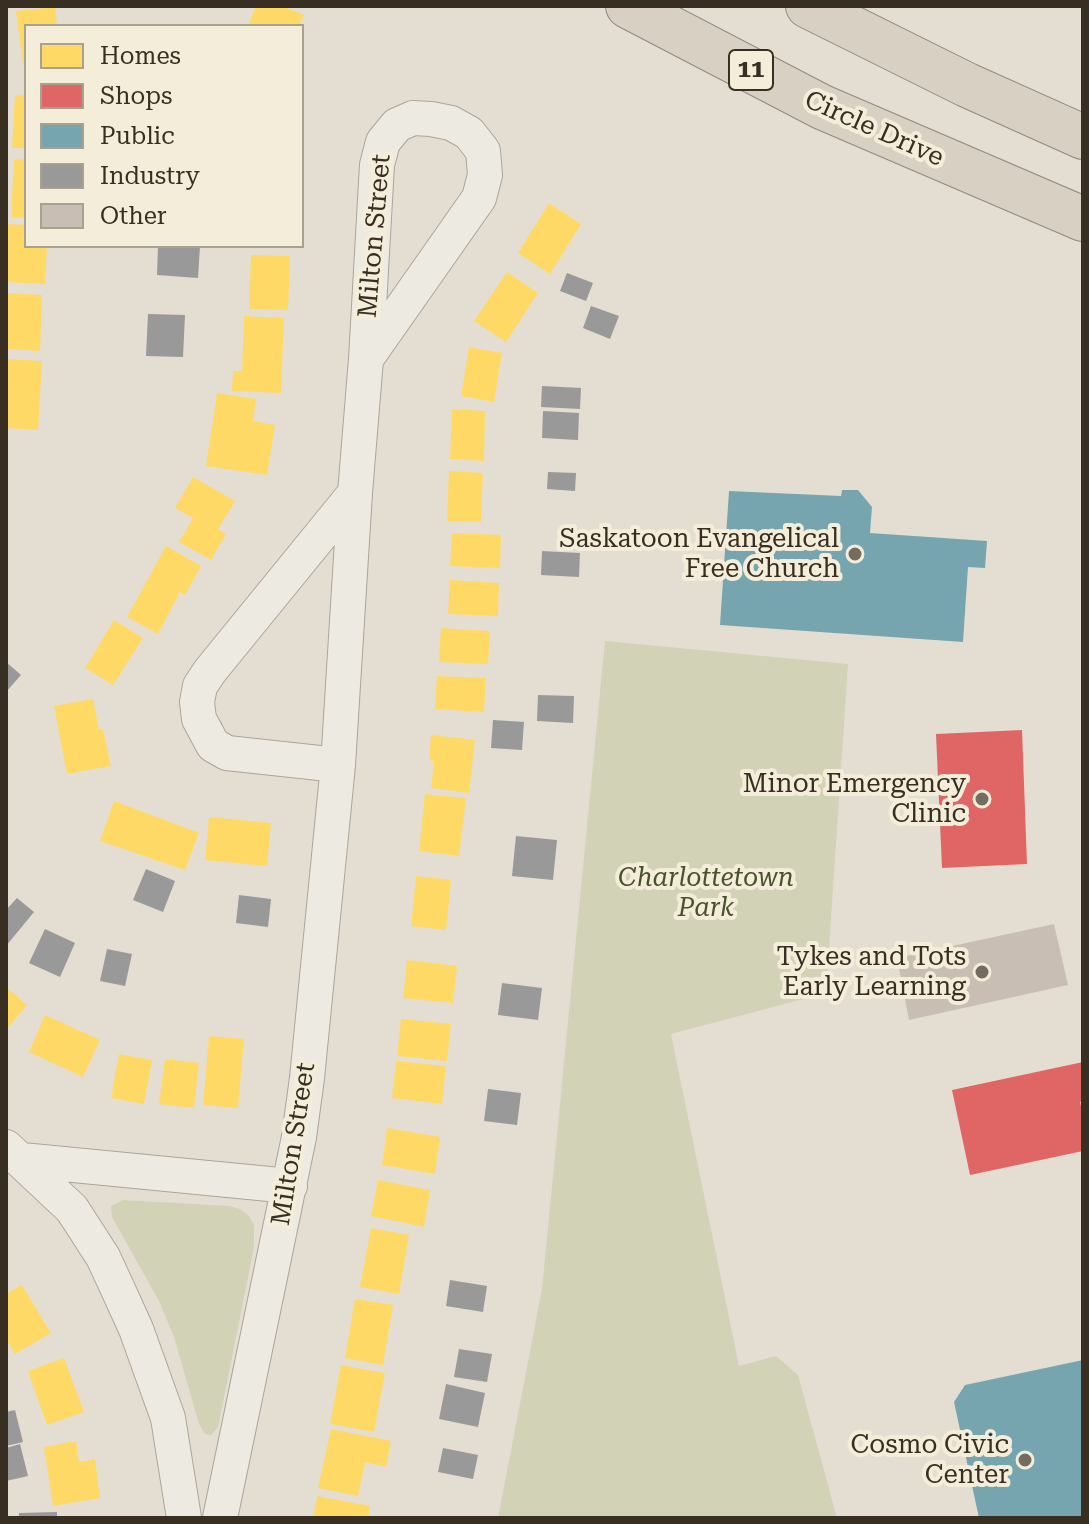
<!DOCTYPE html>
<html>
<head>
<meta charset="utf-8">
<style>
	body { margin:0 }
	#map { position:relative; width:1089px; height:1524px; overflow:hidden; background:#e4ded2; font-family:"Roboto Serif",serif }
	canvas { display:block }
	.frame { position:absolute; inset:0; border:8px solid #392e22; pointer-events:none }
	.legend { position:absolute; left:24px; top:24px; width:280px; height:224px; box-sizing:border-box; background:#f3edda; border:2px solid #a9a190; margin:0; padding:10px 14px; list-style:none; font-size:24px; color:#392e22 }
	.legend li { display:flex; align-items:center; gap:16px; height:40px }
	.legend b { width:40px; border:2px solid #a9a190 }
</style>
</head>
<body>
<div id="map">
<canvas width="1089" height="1524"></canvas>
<div class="frame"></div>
<ul class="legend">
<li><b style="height:22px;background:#ffd966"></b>Homes</li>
<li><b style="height:22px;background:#e06666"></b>Shops</li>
<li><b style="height:22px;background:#76a5af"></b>Public</li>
<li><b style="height:22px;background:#999"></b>Industry</li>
<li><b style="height:22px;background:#c8beb3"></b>Other</li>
</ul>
</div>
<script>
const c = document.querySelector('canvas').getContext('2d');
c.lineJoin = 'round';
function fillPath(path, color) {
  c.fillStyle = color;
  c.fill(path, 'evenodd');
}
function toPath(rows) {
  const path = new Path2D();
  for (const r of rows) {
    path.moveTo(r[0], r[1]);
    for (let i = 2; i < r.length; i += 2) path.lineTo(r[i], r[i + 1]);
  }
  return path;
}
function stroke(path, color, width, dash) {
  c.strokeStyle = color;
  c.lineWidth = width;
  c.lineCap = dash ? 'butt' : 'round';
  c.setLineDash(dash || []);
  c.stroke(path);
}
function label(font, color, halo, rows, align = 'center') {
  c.font = font + ' "Roboto Serif",serif';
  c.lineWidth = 8;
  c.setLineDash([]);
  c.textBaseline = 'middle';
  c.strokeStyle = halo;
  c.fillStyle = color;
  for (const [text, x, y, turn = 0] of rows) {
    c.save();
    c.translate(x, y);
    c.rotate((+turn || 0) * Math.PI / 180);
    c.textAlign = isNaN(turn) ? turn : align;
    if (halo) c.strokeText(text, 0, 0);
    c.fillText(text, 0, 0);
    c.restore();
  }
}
fillPath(toPath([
	[605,641,848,664,826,993,671,1034,739,1366,776,1356,798,1375,837,1518,498,1518,542,1289],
	[123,1200,229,1206,240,1209,249,1216,254,1225,254,1247,218,1427,211,1435,205,1434,199,1424,174,1337,159,1301,112,1217,111,1206]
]), '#d2d2b6');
fillPath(toPath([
	[256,6,282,6,304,15,299,26,248,26],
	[55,7,57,26,26,26,26,63,23,64,16,11],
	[15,95,26,96,26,148,12,148],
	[14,159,26,160,26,218,11,217],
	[549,203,581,224,550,274,518,253],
	[7,224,26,225,26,246,47,246,45,284,6,282],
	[251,255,290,256,288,310,249,309],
	[507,272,538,293,506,342,474,321],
	[7,293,42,295,40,351,6,349],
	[244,316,284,318,281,393,232,391,233,371,242,371],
	[469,347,502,353,494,402,461,396],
	[6,359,42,361,38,430,6,428],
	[217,393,256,399,253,421,275,425,267,475,206,466],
	[452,409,485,411,484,461,450,459],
	[449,471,483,473,481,522,447,521],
	[193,477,235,501,218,529,226,534,211,560,179,542,193,518,175,508],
	[452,533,501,535,500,568,450,566],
	[166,546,201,566,185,595,180,592,158,634,127,617],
	[450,580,499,583,498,616,448,614],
	[114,620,143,638,113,685,85,668],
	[441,628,490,631,488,664,439,662],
	[437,676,486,678,484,712,435,709],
	[93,699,99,730,103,729,111,766,67,774,54,706],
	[431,735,475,740,469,793,431,788,434,761,429,760],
	[425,794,466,798,459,856,419,851],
	[114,801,199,833,185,870,100,841],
	[209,817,271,823,267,866,205,860],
	[416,876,451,880,446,930,411,926],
	[407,960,457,966,453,1003,403,998],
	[6,987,27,1005,6,1030],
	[45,1015,100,1040,83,1077,29,1052],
	[401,1019,451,1024,447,1061,397,1056],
	[209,1036,244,1039,238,1108,203,1105],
	[119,1054,152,1060,144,1104,111,1098],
	[165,1059,199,1063,194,1108,159,1104],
	[396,1061,446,1066,442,1104,392,1098],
	[387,1128,440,1137,435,1174,382,1165],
	[378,1180,430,1190,424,1227,371,1216],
	[371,1228,409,1235,399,1294,360,1287],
	[22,1285,51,1333,15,1354,6,1339,6,1294],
	[355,1299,393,1305,383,1365,345,1358],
	[64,1358,84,1412,47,1425,28,1371],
	[341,1365,385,1373,374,1432,330,1424],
	[331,1429,391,1441,386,1467,365,1462,358,1496,318,1488],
	[76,1441,79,1462,95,1459,100,1498,53,1506,44,1447],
	[317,1496,370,1506,368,1518,313,1518]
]), '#ffd966');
fillPath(toPath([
	[1022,730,1027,864,942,868,936,734],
	[1083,1062,1083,1101,1080,1102,1083,1115,1083,1151,970,1175,952,1090]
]), '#e06666');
fillPath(toPath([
	[842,490,858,490,872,507,870,533,987,541,985,568,968,567,963,642,720,625,729,491,841,496],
	[1083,1360,1083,1518,979,1518,954,1402,965,1385]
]), '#76a5af');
fillPath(toPath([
	[158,246,200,246,198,278,157,275],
	[567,273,593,283,586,301,560,291],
	[591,306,619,316,610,339,583,328],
	[148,314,185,315,183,357,146,356],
	[542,386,581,388,580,409,541,407],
	[543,411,579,413,578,440,542,438],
	[548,472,576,473,575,491,547,489],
	[542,551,580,553,579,577,541,575],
	[6,662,21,675,6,692],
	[538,695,574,696,573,723,537,721],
	[493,720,524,722,522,750,491,748],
	[516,836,557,840,553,880,512,876],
	[146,869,175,881,163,912,133,900],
	[239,895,271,899,268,927,236,923],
	[17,898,34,912,6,946,6,910],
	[45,929,75,943,60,977,29,963],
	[107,949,132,954,125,986,100,981],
	[502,983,542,988,538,1020,498,1015],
	[488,1089,521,1093,517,1125,484,1121],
	[450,1280,487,1286,483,1312,446,1306],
	[459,1349,492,1354,487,1382,454,1377],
	[446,1384,485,1393,478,1427,439,1419],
	[15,1410,23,1442,6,1446,6,1412],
	[20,1444,28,1476,6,1481,6,1448],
	[443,1448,478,1455,473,1479,438,1472],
	[57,1512,57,1518,19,1518,19,1513]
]), '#999');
fillPath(toPath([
	[1054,924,1068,985,909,1020,897,958]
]), '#c8beb3');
const street = toPath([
	[338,765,227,753,213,745,199,719,197,702,200,686,210,671,355,493],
	[6,1147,72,1209,103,1257,116,1285,136,1329,168,1418,184,1518],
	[22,1160,290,1186],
	[220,1518,299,1137,307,1078,338,765,355,493,366,359,377,165,383,142,397,125,413,118,431,119,451,123,469,133,483,151,485,175,479,198,366,359]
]);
const highway = toPath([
	[628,6,822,107,1083,219],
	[808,6,967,85,1083,137]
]);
stroke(street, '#aaa49a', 36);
stroke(highway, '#8f8981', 46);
stroke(street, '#edeae2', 34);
stroke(highway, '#d7d0c3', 44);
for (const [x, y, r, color] of [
	[855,554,8,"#756c60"],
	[982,799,8,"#756c60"],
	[982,972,8,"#756c60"],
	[1025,1460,8,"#756c60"]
]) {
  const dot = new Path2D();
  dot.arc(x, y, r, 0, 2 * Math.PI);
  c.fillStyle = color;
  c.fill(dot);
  stroke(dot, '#f3edda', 3);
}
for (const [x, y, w] of [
	[751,70,44]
]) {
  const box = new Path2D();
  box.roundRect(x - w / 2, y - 20, w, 40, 6);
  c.fillStyle = '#f3edda';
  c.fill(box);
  stroke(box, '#392e22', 2);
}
label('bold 24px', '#392e22', null, [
	["11",751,70]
]);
label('26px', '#392e22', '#f3edda', [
	["Circle Drive",874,129,24],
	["Milton Street",375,236,-85],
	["Milton Street",294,1144,-81]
]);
label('26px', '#392e22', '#f3edda', [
	["Saskatoon Evangelical",839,539],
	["Free Church",839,569],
	["Minor Emergency",966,784],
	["Clinic",966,814],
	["Tykes and Tots",966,957],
	["Early Learning",966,987],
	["Cosmo Civic",1009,1445],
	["Center",1009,1475]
], 'right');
label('italic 26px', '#48532b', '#f3edda', [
	["Charlottetown",706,878],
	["Park",706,908]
]);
</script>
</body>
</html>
